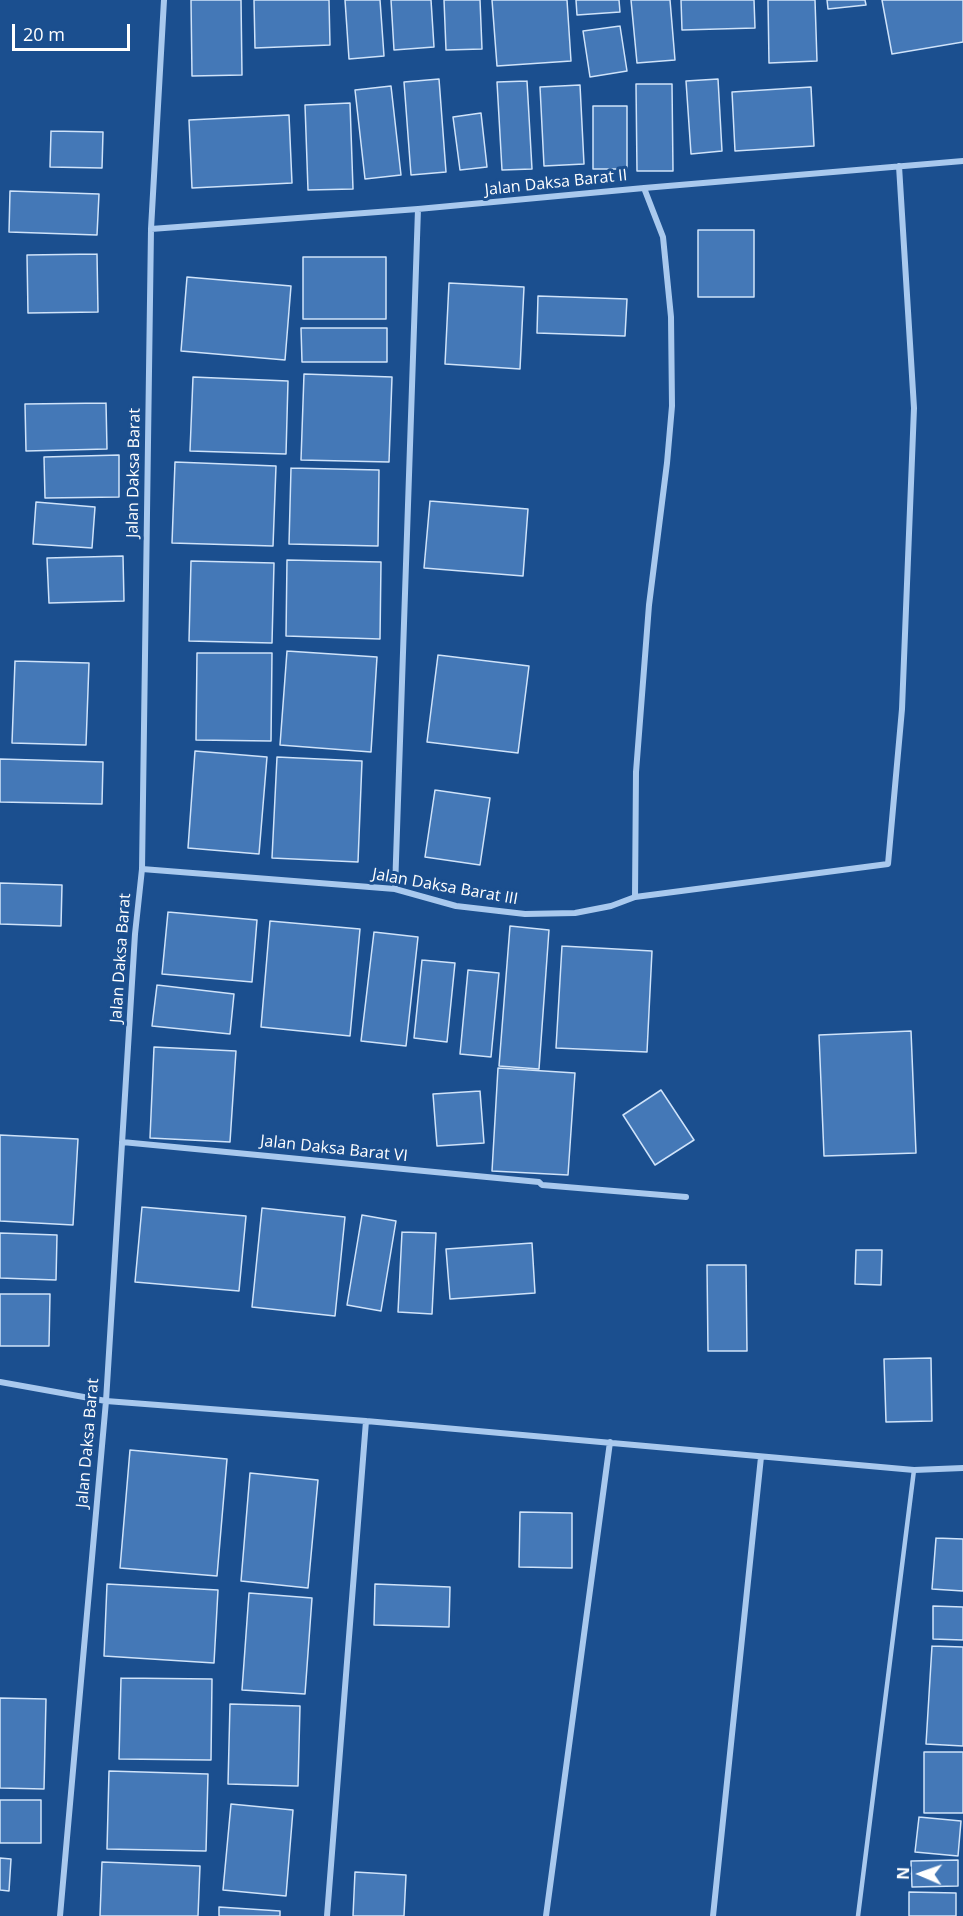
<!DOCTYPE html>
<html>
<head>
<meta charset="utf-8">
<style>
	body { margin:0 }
	#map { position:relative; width:963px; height:1916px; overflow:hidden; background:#1b4f8f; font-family:"Open Sans",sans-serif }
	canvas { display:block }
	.north { position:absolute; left:891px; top:1844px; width:60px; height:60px; -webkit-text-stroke:4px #1b4f8f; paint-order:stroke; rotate:272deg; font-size:16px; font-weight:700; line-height:24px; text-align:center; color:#fff }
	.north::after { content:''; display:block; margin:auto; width:21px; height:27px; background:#fff; clip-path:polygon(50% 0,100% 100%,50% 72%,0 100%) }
	.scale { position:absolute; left:12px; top:24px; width:118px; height:27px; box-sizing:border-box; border:3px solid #fff; border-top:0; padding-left:8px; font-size:18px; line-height:21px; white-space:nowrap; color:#fff; -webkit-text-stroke:4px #1b4f8f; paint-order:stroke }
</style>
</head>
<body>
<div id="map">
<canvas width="963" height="1916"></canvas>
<div class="north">N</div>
<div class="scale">20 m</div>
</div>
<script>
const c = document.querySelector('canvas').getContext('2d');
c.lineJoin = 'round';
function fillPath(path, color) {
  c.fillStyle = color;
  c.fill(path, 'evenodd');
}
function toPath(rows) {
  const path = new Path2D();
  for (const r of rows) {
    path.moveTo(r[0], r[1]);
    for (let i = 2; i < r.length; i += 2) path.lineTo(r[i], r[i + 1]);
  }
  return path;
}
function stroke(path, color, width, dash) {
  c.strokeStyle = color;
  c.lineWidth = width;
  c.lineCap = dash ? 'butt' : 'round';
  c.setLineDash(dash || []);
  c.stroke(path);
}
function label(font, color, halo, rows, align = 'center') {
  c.font = font + ' "Open Sans",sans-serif';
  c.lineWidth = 6;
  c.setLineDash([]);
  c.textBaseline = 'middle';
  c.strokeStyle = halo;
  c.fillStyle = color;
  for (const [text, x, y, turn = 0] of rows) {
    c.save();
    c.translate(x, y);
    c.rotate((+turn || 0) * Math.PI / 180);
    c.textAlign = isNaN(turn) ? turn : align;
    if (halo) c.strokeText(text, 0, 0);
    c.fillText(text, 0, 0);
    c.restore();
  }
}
const building = toPath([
	[191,0,241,0,242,75,192,76,191,0],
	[254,0,329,0,330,45,255,48,254,0],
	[345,0,380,0,384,56,349,59,345,0],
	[391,0,431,0,434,47,394,50,391,0],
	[444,0,480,0,482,49,446,50,444,0],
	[492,0,567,0,571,61,497,66,492,0],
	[576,0,619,0,620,12,577,15,576,0],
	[631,0,670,0,675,60,637,63,631,0],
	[681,0,754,0,755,28,682,30,681,0],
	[768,0,815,0,817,61,769,63,768,0],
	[827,0,865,0,866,5,828,9,827,0],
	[882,0,963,0,963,42,892,54,882,0],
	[620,26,627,71,590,77,583,31,620,26],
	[439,79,446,172,411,175,404,82,439,79],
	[718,79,722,151,691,154,686,81,718,79],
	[527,81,532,169,502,170,497,82,527,81],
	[636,84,672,84,673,171,637,171,636,84],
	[580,85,584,164,544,166,540,87,580,85],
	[391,86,401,175,365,179,355,90,391,86],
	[811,87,814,146,735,151,732,92,811,87],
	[350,103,353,189,308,190,305,105,350,103],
	[593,106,627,106,627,169,593,169,593,106],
	[481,113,487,167,460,170,453,117,481,113],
	[289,115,292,183,192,188,189,120,289,115],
	[51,131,103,132,102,168,50,167,51,131],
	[10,191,99,194,97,235,9,232,10,191],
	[698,230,754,230,754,297,698,297,698,230],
	[97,254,98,312,28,313,27,255,97,254],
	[303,257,386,257,386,319,303,319,303,257],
	[187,277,291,286,285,360,181,351,187,277],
	[449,283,524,287,520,369,445,364,449,283],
	[538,296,627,299,625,336,537,333,538,296],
	[301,328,387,328,387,362,302,362,301,328],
	[304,374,392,377,389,462,301,460,304,374],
	[193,377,288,381,286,454,190,451,193,377],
	[106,403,107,449,26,451,25,404,106,403],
	[119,455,119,497,45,498,44,457,119,455],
	[175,462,276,466,273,546,172,543,175,462],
	[291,468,379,470,378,546,289,544,291,468],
	[430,501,528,509,523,576,424,568,430,501],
	[36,502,95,507,92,548,33,544,36,502],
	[123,556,124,601,49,603,47,558,123,556],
	[287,560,381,562,380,639,286,636,287,560],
	[191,561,274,563,272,643,189,641,191,561],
	[287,651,377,657,371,752,280,745,287,651],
	[197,653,272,653,271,741,196,740,197,653],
	[438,655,529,666,518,753,427,742,438,655],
	[15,661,89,663,86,745,12,743,15,661],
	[195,751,267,757,259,854,188,848,195,751],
	[277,757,362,761,358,862,272,858,277,757],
	[0,759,103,762,102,804,0,802,0,759],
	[435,790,490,798,480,865,425,857,435,790],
	[0,883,62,885,61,926,0,924,0,883],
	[168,912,257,920,252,982,162,974,168,912],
	[270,921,360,929,350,1036,261,1027,270,921],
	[510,926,549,930,539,1069,499,1066,510,926],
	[374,932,418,937,406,1046,361,1041,374,932],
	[562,946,652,951,647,1052,556,1048,562,946],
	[422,960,455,963,447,1042,414,1038,422,960],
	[468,970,499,973,491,1057,460,1054,468,970],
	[157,985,234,994,230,1034,152,1026,157,985],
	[911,1031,916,1153,824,1156,819,1035,911,1031],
	[154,1047,236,1051,230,1142,150,1138,154,1047],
	[498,1068,575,1073,568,1175,492,1171,498,1068],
	[661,1090,694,1140,655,1165,623,1115,661,1090],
	[480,1091,484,1143,437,1146,433,1094,480,1091],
	[0,1135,78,1139,73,1225,0,1221,0,1135],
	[142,1207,246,1216,239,1291,135,1282,142,1207],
	[262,1208,345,1217,335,1316,252,1307,262,1208],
	[362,1215,396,1221,381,1311,347,1305,362,1215],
	[402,1232,436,1233,432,1314,398,1312,402,1232],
	[0,1233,57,1235,56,1280,0,1278,0,1233],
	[532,1243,535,1293,450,1299,446,1249,532,1243],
	[856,1250,882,1250,881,1285,855,1284,856,1250],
	[707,1265,746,1265,747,1351,708,1351,707,1265],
	[0,1294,50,1294,49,1346,0,1346,0,1294],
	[931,1358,932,1421,886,1422,884,1359,931,1358],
	[130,1450,227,1459,217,1576,120,1568,130,1450],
	[250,1473,318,1480,308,1588,241,1581,250,1473],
	[520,1512,572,1513,572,1568,519,1567,520,1512],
	[936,1538,963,1539,963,1591,932,1589,936,1538],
	[107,1584,218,1590,214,1663,104,1656,107,1584],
	[375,1584,450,1587,449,1627,374,1625,375,1584],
	[249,1593,312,1598,305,1694,242,1690,249,1593],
	[933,1606,963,1607,963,1640,933,1639,933,1606],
	[932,1646,963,1647,963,1746,926,1744,932,1646],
	[121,1678,212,1679,211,1760,119,1759,121,1678],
	[0,1698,46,1699,44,1789,0,1788,0,1698],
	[230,1704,300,1706,298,1786,228,1784,230,1704],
	[924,1752,963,1752,963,1813,924,1813,924,1752],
	[109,1771,208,1774,206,1851,107,1849,109,1771],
	[0,1800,41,1800,41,1843,0,1843,0,1800],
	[231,1804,293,1810,286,1896,223,1890,231,1804],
	[919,1817,961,1821,958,1856,915,1852,919,1817],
	[0,1858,11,1859,9,1891,0,1890,0,1858],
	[958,1860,958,1886,912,1887,911,1861,958,1860],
	[102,1862,200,1866,198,1916,100,1916,102,1862],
	[355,1872,406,1875,404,1916,353,1916,355,1872],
	[909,1892,956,1893,956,1916,909,1916,909,1892],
	[219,1907,280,1911,280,1916,219,1916,219,1907]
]);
fillPath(building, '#4478b7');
stroke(building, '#cfe3fa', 1.5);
stroke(toPath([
	[858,1916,914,1470]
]), '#a9c9ee', 4.5);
stroke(toPath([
	[644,188,663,237,671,317,672,406,667,463,649,605,636,772,635,897,888,864,902,709,914,408,899,166],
	[151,229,418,209,644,188,963,161],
	[142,869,395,889,456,906,525,914,575,913,611,906,635,897],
	[395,889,418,209],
	[122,1142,539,1182,542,1185,686,1197],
	[0,1382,106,1401,366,1421,914,1470,963,1468],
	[60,1916,106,1401,135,934,142,869,151,229,164,0],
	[327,1916,366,1421],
	[546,1916,610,1442],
	[713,1916,761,1457]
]), '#a9c9ee', 6);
label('16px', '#fff', '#1b4f8f', [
	["Jalan Daksa Barat II",556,183,-6],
	["Jalan Daksa Barat",134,473,-89],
	["Jalan Daksa Barat III",445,887,10],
	["Jalan Daksa Barat",121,958,-86],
	["Jalan Daksa Barat VI",334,1149,6],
	["Jalan Daksa Barat",88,1443,-85]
]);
</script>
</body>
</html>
